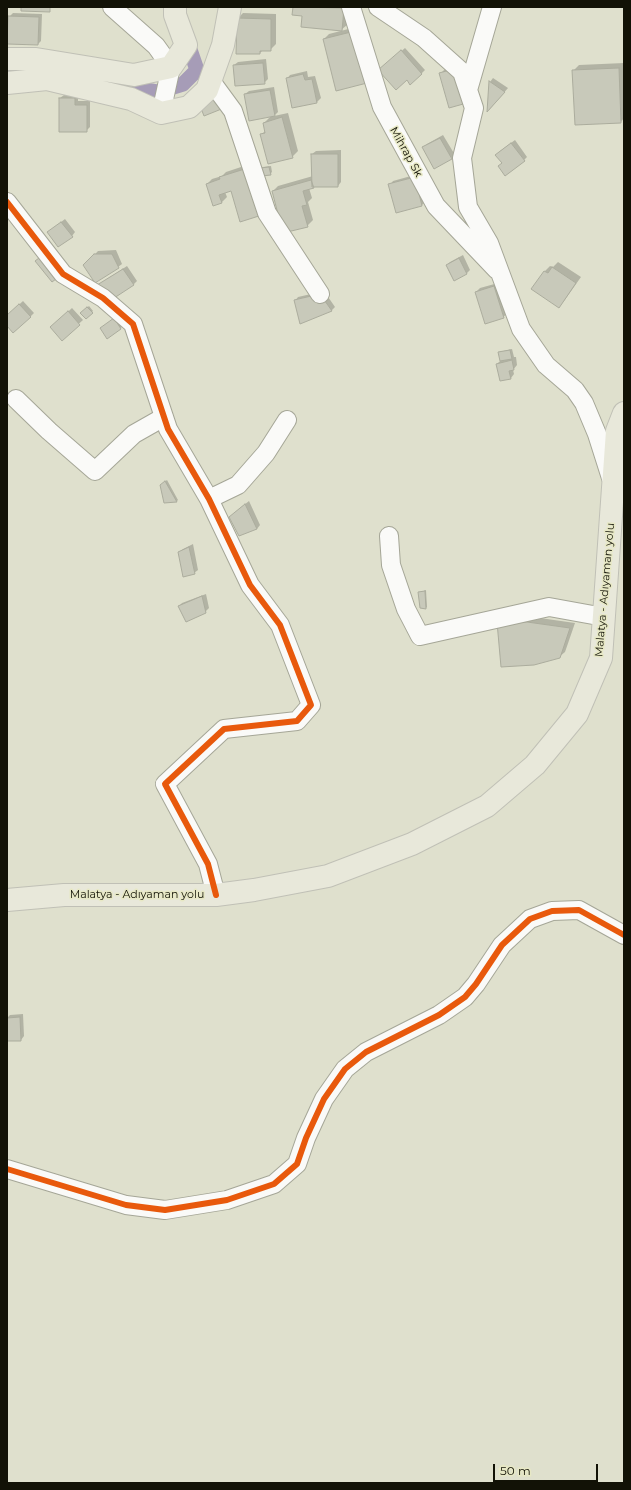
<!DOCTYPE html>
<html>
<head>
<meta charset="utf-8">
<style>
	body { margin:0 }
	#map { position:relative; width:631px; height:1490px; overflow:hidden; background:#dfe0cd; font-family:Montserrat,sans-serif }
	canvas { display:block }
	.frame { position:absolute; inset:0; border:8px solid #121206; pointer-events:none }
	.scale { position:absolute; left:493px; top:1464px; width:105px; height:18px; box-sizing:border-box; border:2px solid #121206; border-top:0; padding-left:5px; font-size:12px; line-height:14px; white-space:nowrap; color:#121206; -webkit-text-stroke:3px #e7e8c5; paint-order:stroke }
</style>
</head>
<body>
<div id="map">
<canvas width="631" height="1490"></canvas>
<div class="frame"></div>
<div class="scale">50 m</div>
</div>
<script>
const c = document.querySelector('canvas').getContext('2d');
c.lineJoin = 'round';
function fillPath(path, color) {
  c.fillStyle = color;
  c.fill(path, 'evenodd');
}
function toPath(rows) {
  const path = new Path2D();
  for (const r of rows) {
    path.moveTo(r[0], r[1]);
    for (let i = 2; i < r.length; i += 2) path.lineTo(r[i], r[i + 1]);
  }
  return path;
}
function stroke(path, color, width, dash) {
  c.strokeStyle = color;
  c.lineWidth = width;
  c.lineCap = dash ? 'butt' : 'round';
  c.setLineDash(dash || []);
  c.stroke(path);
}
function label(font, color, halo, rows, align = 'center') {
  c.font = font + ' Montserrat,sans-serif';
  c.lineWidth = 3;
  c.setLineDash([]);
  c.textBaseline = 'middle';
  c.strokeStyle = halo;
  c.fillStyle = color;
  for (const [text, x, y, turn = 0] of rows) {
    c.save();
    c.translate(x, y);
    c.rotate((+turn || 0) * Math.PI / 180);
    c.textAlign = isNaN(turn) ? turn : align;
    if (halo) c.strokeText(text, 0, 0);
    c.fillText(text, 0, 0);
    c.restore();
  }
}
fillPath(toPath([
	[294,7,349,7,347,25,341,30,303,15,293,14],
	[13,13,42,14,41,41,38,44,9,17],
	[243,13,276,14,276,44,270,50,263,50,260,53,237,19],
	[360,26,372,77,324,39,329,34],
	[405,48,425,70,421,74,407,79,383,67],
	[266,59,268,79,264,83,234,65,238,62],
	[470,61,479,94,474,100,440,74,446,68],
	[624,63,624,118,621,122,573,71,579,65],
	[307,71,308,77,315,76,321,98,317,102,293,107,287,79,290,75],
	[493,78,508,88,489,110,490,82],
	[274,87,278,112,274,116,288,113,298,151,292,157,261,135,266,130,264,123,271,116,245,94,249,91],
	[64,95,78,95,78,101,90,101,90,127,86,131,60,98],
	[443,135,455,155,451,158,423,148,427,144],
	[515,140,527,157,524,160,499,166,503,162,500,151],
	[341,150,341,182,338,186,314,186,309,188,312,198,308,202,313,220,307,226,273,191,278,186,313,176,312,154,316,151],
	[253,163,231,190,225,192,227,197,221,203,207,184,212,179,222,176,226,172],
	[271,166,272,172,270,174,261,168,263,167],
	[418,174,425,202,422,205,390,185,393,181],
	[65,219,75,232,72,236,52,229],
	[116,250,122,264,118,267,85,265,98,251],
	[463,255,470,270,467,273,454,280,447,265,450,262],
	[558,262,581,277,564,301,559,307,533,289,545,271,550,266,553,267],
	[127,266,137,281,133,285,98,285],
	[498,283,507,314,503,317,476,292,480,288],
	[324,291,335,307,332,310,300,323,295,301,298,297],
	[23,301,34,313,30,317,7,324,7,316],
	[89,306,93,311,86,318,81,313],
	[72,308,83,320,62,339,55,324],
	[116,318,122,327,107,337],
	[512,349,514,357,516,357,517,365,513,370,514,374,511,378,497,364,501,360,499,352],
	[167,480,178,500,177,501,165,502,163,483],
	[249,501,260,525,257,529,234,513],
	[193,544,198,570,194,573,179,552,183,549],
	[426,590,427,607,426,608,419,593],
	[206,594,209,608,205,612,179,606,182,603],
	[533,617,575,623,565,652,559,657,498,623],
	[23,1014,24,1036,21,1040,7,1031,7,1018,10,1015]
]), '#0003');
stroke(toPath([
	[118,85,157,92,183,84,197,70,186,38]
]), '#a69cb7', 15);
const building = toPath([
	[21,7,50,7,50,12,21,11,21,7],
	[293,7,344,8,342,31,301,27,302,16,292,15,293,7],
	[8,16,39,17,38,45,7,44,8,16],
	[237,18,271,19,271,51,260,51,260,54,236,54,237,18],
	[355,31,367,83,336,91,323,39,355,31],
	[401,50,422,74,410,85,407,80,396,90,378,70,401,50],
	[263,63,265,84,235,86,233,65,263,63],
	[465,66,474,101,449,108,439,73,465,66],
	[619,68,621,123,575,125,572,70,619,68],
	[303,74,305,80,312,79,317,103,292,108,286,78,303,74],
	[489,81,505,92,487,112,489,81],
	[194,90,229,106,204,116,194,90],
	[270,90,275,116,249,121,244,94,270,90],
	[59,98,75,98,75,105,87,105,87,132,59,132,59,98],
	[282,117,293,158,268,164,260,134,265,133,263,123,282,117],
	[440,138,452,159,434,169,422,147,440,138],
	[511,143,525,161,505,176,498,166,502,163,495,155,511,143],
	[311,154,338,154,338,187,312,187,311,154],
	[269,167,271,175,261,176,260,168,269,167],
	[248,168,262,215,240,222,231,191,219,195,222,203,213,206,206,184,220,179,219,177,248,168],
	[415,177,422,206,396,213,388,184,415,177],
	[311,180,314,188,303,191,307,205,302,206,308,227,283,233,272,191,311,180],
	[61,222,73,237,58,247,47,232,61,222],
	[94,254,112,254,119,268,95,283,83,265,94,254],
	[43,255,60,276,52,282,35,261,43,255],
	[459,258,467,274,454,281,446,265,459,258],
	[552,267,576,283,559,308,531,289,544,271,548,273,552,267],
	[123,269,134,285,108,302,97,285,123,269],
	[494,286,504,318,485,324,475,292,494,286],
	[320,294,332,311,300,324,294,300,320,294],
	[19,304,31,317,13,333,7,326,7,315,19,304],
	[87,307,93,313,86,319,80,313,87,307],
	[68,311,80,325,62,341,50,327,68,311],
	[114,318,121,329,107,339,100,328,114,318],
	[510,350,512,359,500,361,498,352,510,350],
	[512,360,514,370,509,371,511,379,500,381,496,364,512,360],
	[165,481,177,502,164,503,160,485,165,481],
	[245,504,257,529,239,536,229,517,245,504],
	[189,547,195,574,183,577,178,552,189,547],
	[425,591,426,609,420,608,418,592,425,591],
	[202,596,206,613,186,622,178,606,202,596],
	[497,622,527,622,570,628,560,658,534,665,501,667,497,622],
	[20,1017,21,1041,7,1041,7,1018,20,1017]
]);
fillPath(building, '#c8c9ba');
stroke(building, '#abac9d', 1);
const minor = toPath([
	[112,7,156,46,171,67,161,113],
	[351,7,382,107,436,206,497,270],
	[378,7,424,38,462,72,474,108,462,158,468,207,489,243,521,329,546,365,575,390,584,403,597,434,611,478],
	[211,81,233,111,267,213,320,294],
	[468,90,492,7],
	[7,202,63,274,103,298,133,324,168,429,209,499,250,585,280,625,311,705,297,721,224,729,165,784,208,864,216,895],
	[16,399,49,431,95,471,134,434,164,417],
	[209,499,238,485,266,453,287,420],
	[389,536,391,565,406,609,420,636,549,607,604,617],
	[7,1169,126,1205,165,1210,227,1200,274,1184,297,1164,306,1138,324,1099,345,1069,366,1052,439,1015,465,997,476,984,502,945,530,919,552,911,579,910,624,935]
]);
const major = toPath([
	[7,59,36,59,134,75,171,67,186,45,175,15,175,7],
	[7,83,47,79,131,99,161,113,189,107,207,90,223,45,230,7],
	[7,900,64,895,216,895,254,890,328,876,412,844,487,806,535,765,577,714,601,658,617,431,624,413]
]);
stroke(minor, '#a5a697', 20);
stroke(major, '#c0c0b6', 24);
stroke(minor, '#fafaf8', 18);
stroke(major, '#e8e8da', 22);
stroke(toPath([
	[7,202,63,274,103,298,133,324,168,429,209,499,250,585,280,625,311,705,297,721,224,729,165,784,208,864,216,895],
	[7,1169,126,1205,165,1210,227,1200,274,1184,297,1164,306,1138,324,1099,345,1069,366,1052,439,1015,465,997,476,984,502,945,530,919,552,911,579,910,624,935]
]), '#e8590c', 6);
label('11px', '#121206', '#e7e8c5', [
	["Mihrap Sk",406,152,61],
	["Malatya - Adıyaman yolu",605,590,-85],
	["Malatya - Adıyaman yolu",137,895]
]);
</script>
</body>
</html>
